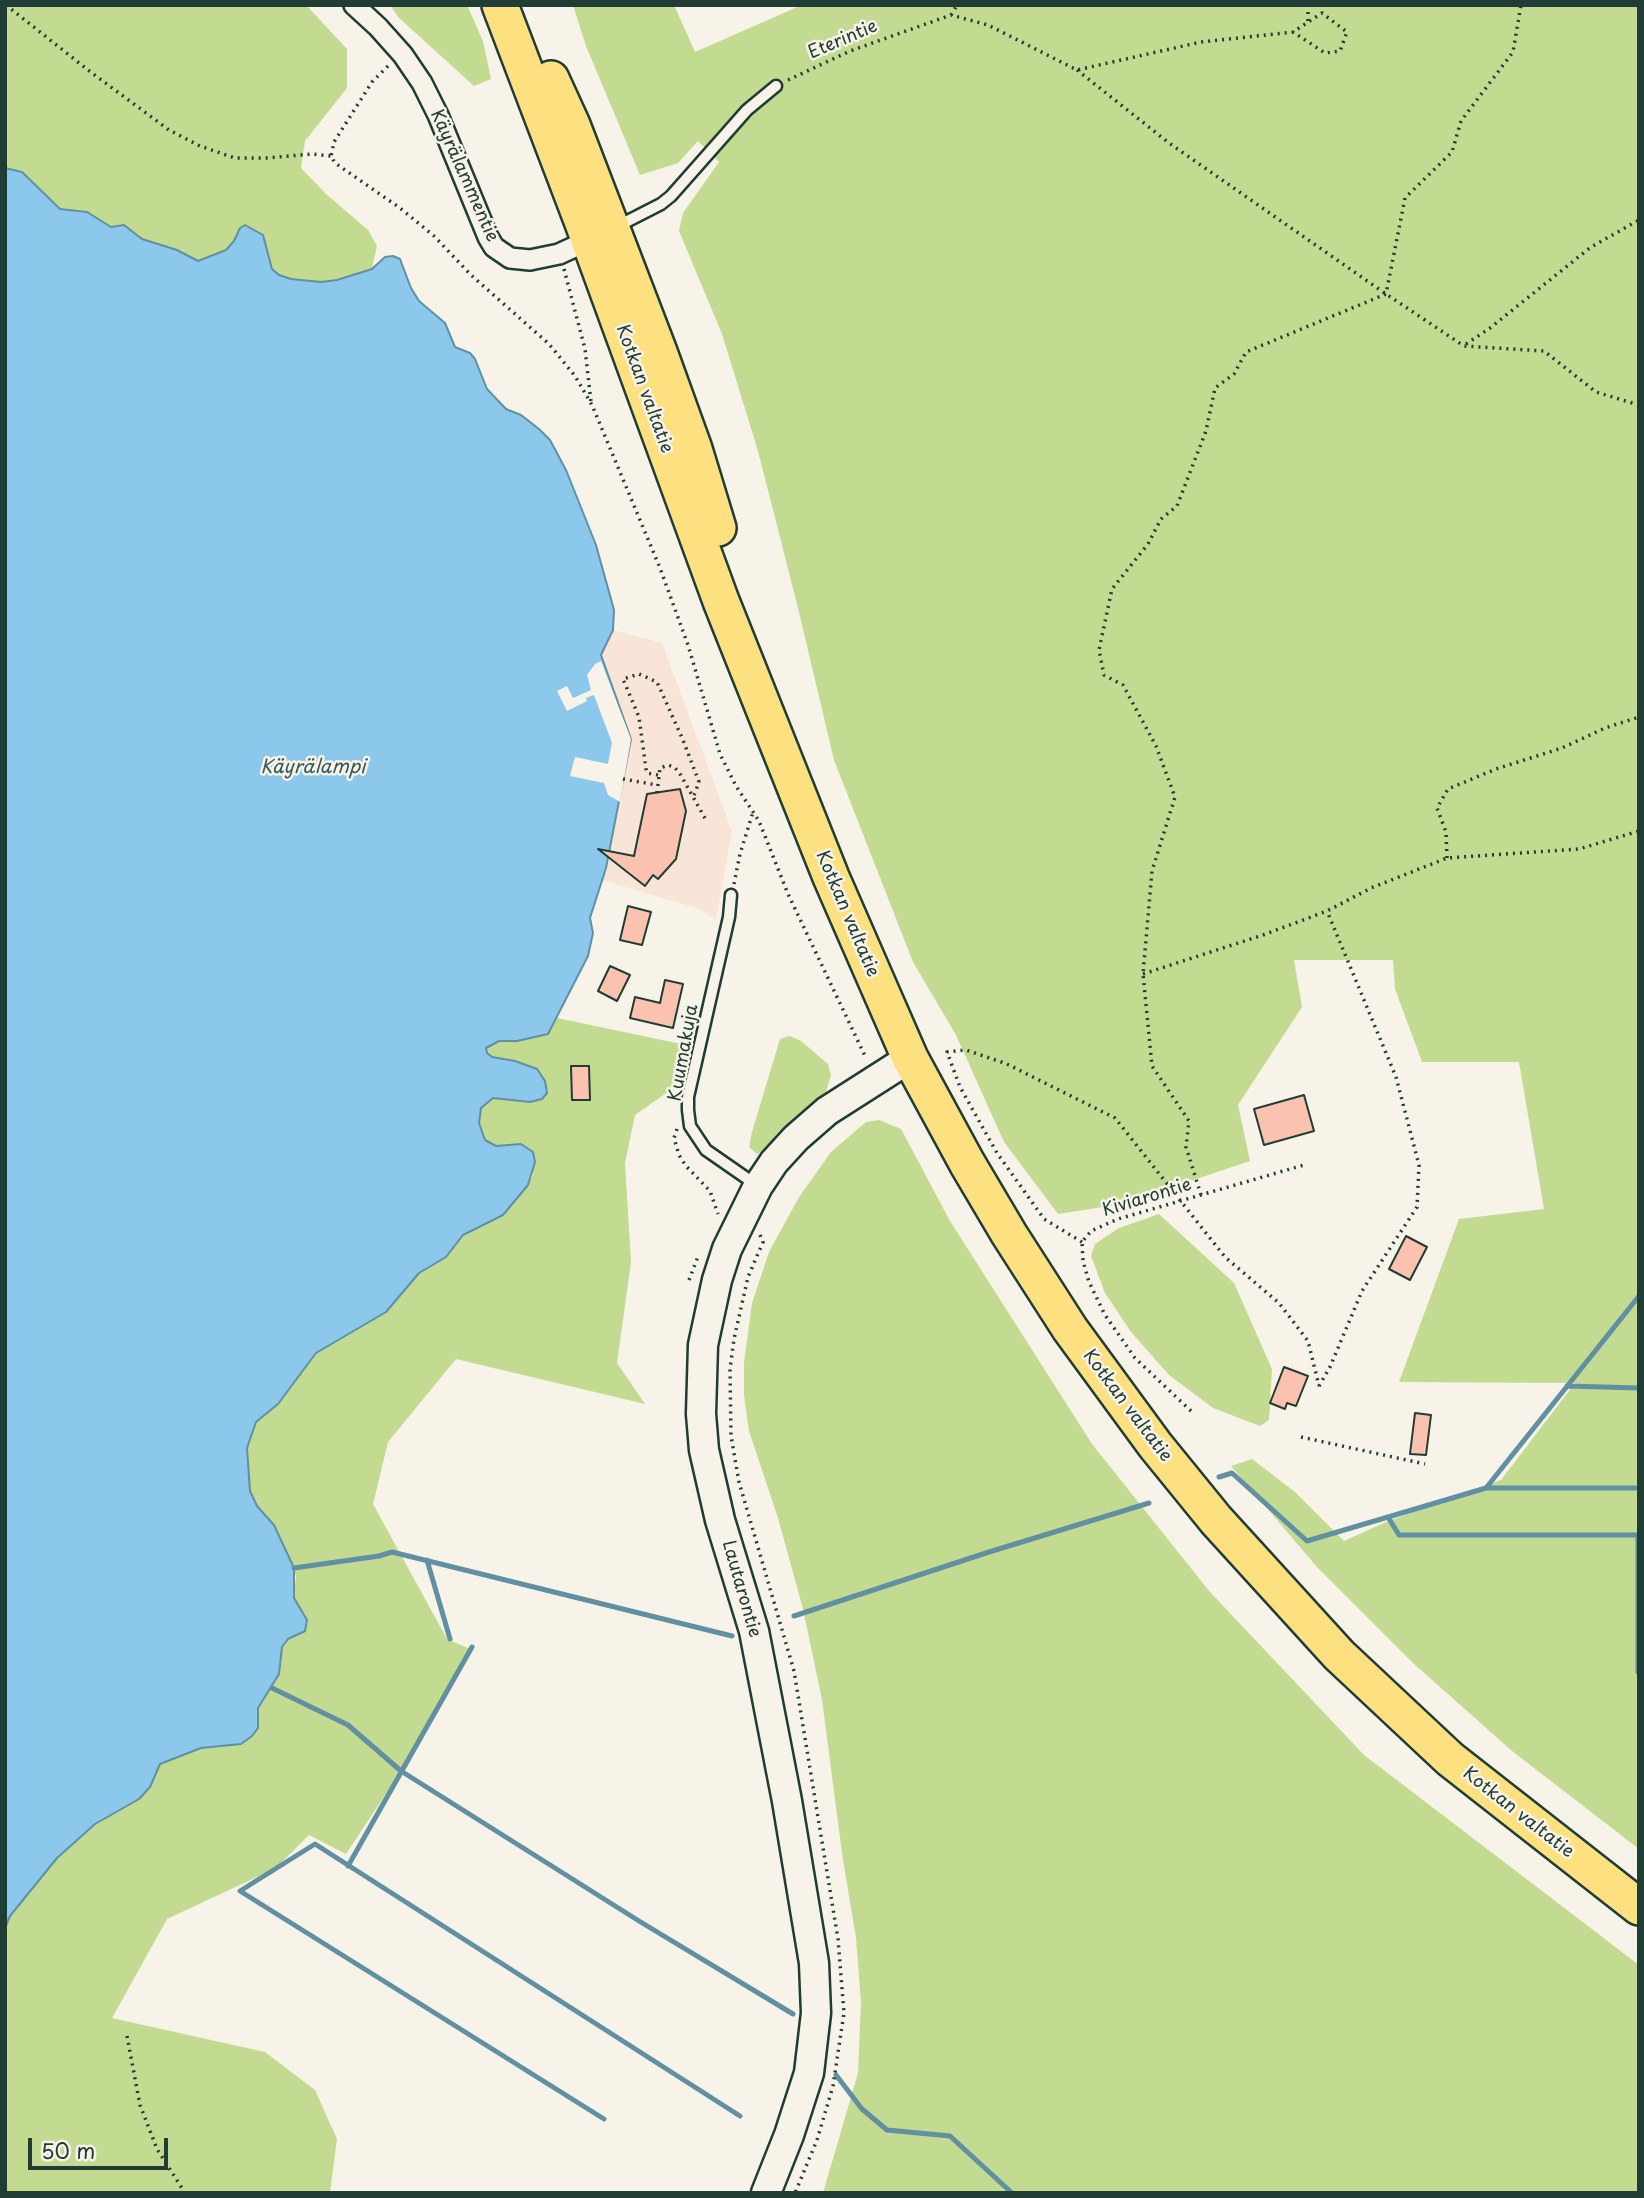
<!DOCTYPE html>
<html>
<head>
<meta charset="utf-8">
<style>
	body { margin:0 }
	#map { position:relative; width:1644px; height:2198px; overflow:hidden; background:#f7f3e8; font-family:"Playpen Sans",sans-serif }
	canvas { display:block }
	.frame { position:absolute; inset:0; border:7px solid #1f3d34; pointer-events:none }
	.scale { position:absolute; left:28px; top:2138px; width:140px; height:32px; box-sizing:border-box; border:4px solid #1f3d34; border-top:0; padding-left:9px; font-size:21px; line-height:24px; white-space:nowrap; color:#1f3d34; -webkit-text-stroke:5px #f7f3e8; paint-order:stroke }
</style>
</head>
<body>
<div id="map">
<canvas width="1644" height="2198"></canvas>
<div class="frame"></div>
<div class="scale">50 m</div>
</div>
<script>
const c = document.querySelector('canvas').getContext('2d');
c.lineJoin = 'round';
function fillPath(path, color) {
  c.fillStyle = color;
  c.fill(path, 'evenodd');
}
function toPath(rows) {
  const path = new Path2D();
  for (const r of rows) {
    path.moveTo(r[0], r[1]);
    for (let i = 2; i < r.length; i += 2) path.lineTo(r[i], r[i + 1]);
  }
  return path;
}
function stroke(path, color, width, dash) {
  c.strokeStyle = color;
  c.lineWidth = width;
  c.lineCap = dash ? 'butt' : 'round';
  c.setLineDash(dash || []);
  c.stroke(path);
}
function label(font, color, halo, rows, align = 'center') {
  c.font = font + ' "Playpen Sans",sans-serif';
  c.lineWidth = 5;
  c.setLineDash([]);
  c.textBaseline = 'middle';
  c.strokeStyle = halo;
  c.fillStyle = color;
  for (const [text, x, y, turn = 0] of rows) {
    c.save();
    c.translate(x, y);
    c.rotate((+turn || 0) * Math.PI / 180);
    c.textAlign = isNaN(turn) ? turn : align;
    if (halo) c.strokeText(text, 0, 0);
    c.fillText(text, 0, 0);
    c.restore();
  }
}
fillPath(toPath([
	[613,630,662,643,732,831,716,920,699,909,602,880,631,739,601,661,601,655]
]), '#f8e5d7');
fillPath(toPath([
	[5,5,306,5,347,49,347,88,305,141,301,168,326,194,368,230,377,246,372,268,385,257,393,256,400,259,411,288,419,301,445,323,455,347,470,353,475,359,487,389,506,409,521,415,539,429,550,440,566,470,60,209,22,172,5,168],
	[390,5,467,5,483,41,491,79,474,86,398,17],
	[573,5,674,5,695,52,802,5,1639,5,1639,1849,1512,1751,1413,1663,1317,1567,1231,1466,1252,1459,1295,1492,1344,1541,1386,1522,1501,1480,1575,1383,1399,1382,1459,1219,1544,1209,1519,1062,1422,1062,1395,989,1393,960,1294,960,1302,1007,1238,1105,1250,1161,1122,1204,1058,1214,1004,1142,956,1035,913,962,834,760,798,608,758,451,722,334,679,231,683,213,719,162,698,141,678,163,640,175,586,46],
	[557,1018,686,1045,672,1089,635,1115,625,1163,631,1262,617,1363,645,1404,456,1359,388,1442,373,1504,447,1639,470,1649,401,1771,346,1854,309,1835,276,1868,167,1919,112,2018,265,2052,315,2090,337,2139,330,2193,5,2193,5,1928,9,1916,57,1858,95,1824,139,1799,150,1787,160,1764,201,1748,241,1744,258,1728,258,1708,279,1674,282,1647,307,1619,294,1598,296,1576,274,1525,257,1506,250,1491,247,1448,256,1422,278,1404,316,1353,386,1312,419,1273,446,1257,463,1235,503,1215,528,1185,533,1175,521,1144,496,1146,485,1140,479,1123,481,1108,493,1098,530,1102,515,1061,492,1057,486,1053,486,1048,499,1041,517,1041,548,1034],
	[790,1036,801,1041,828,1064,831,1075,826,1092,794,1118,764,1151,757,1154,749,1147,752,1132,780,1039],
	[879,1120,901,1129,950,1221,1092,1444,1210,1592,1364,1755,1639,1965,1639,2193,823,2193,858,2073,861,2002,856,1938,843,1860,822,1700,803,1609,778,1518,749,1431,744,1396,744,1363,752,1303,769,1252,799,1197,831,1152,866,1122],
	[1159,1214,1234,1283,1272,1369,1269,1420,1260,1426,1213,1408,1169,1375,1131,1332,1105,1293,1091,1256,1095,1244,1119,1228]
]), '#c2db91');
const water = toPath([
	[5,168,22,172,60,209,87,212,111,227,124,225,142,239,177,250,198,261,226,250,234,241,240,228,245,225,263,235,272,269,279,275,291,279,321,282,337,280,372,269,385,257,393,256,400,259,411,288,419,301,445,323,455,347,470,353,475,359,487,389,506,409,521,415,539,429,550,440,566,470,596,545,614,610,613,630,601,655,631,739,606,868,590,918,593,933,588,956,548,1034,517,1041,499,1041,486,1048,487,1053,492,1057,515,1061,537,1069,545,1081,547,1093,542,1099,530,1102,493,1098,481,1108,479,1123,485,1140,496,1146,521,1144,533,1152,535,1162,528,1185,503,1215,463,1235,446,1257,419,1273,386,1312,316,1353,278,1404,256,1422,247,1448,250,1491,257,1506,274,1525,294,1568,294,1598,307,1620,305,1631,288,1639,282,1647,279,1674,258,1708,258,1728,252,1736,241,1744,201,1748,160,1764,150,1787,139,1799,95,1824,57,1858,10,1916,5,1928,5,168]
]);
fillPath(water, '#8cc8ec');
stroke(water, '#6090a2', 2);
fillPath(toPath([
	[601,661,631,739,620,802,608,795,604,783,570,776,575,757,608,764,612,743,594,695,586,698,587,701,567,711,557,691,567,686,573,698,591,690,587,675,595,664]
]), '#f7f3e8');
stroke(toPath([
	[1567,1386,1639,1388],
	[1219,1477,1232,1473,1307,1541,1486,1488,1639,1488],
	[1486,1488,1639,1296],
	[1388,1517,1399,1535,1639,1535],
	[427,1560,450,1639],
	[294,1568,379,1556,392,1552,732,1636],
	[794,1616,989,1552,1149,1503],
	[1638,1672,1638,1535],
	[272,1688,348,1725,401,1771,639,1921,793,2014],
	[348,1866,472,1647],
	[836,2075,862,2109,887,2130,950,2136,1012,2193],
	[604,2119,240,1891,315,1844,740,2116]
]), '#6090a2', 5);
const building = toPath([
	[680,789,686,811,676,859,658,879,653,875,645,886,598,849,634,856,647,794,680,789],
	[628,906,651,912,642,945,620,940,628,906],
	[610,966,630,975,617,1001,598,991,610,966],
	[665,980,683,984,673,1028,630,1018,635,997,660,1003,665,980],
	[571,1066,589,1066,590,1100,572,1100,571,1066],
	[1304,1095,1314,1131,1264,1145,1254,1109,1304,1095],
	[1406,1236,1427,1247,1410,1280,1389,1269,1406,1236],
	[1284,1367,1308,1376,1296,1406,1287,1403,1285,1409,1270,1403,1284,1367],
	[1415,1413,1431,1415,1426,1455,1410,1454,1415,1413]
]);
fillPath(building, '#fbc3af');
stroke(building, '#1f3d34', 2);
const lane = toPath([
	[616,227,661,204,671,196,747,110,776,86],
	[731,895,729,917,688,1097,688,1110,690,1126,706,1150,755,1184]
]);
const street = toPath([
	[354,5,378,27,403,55,422,83,438,115,488,237,494,247,510,258,530,260,559,254,596,237]
]);
const secondary = toPath([
	[766,2193,789,2135,809,2073,816,2013,814,1963,787,1801,754,1631,720,1520,704,1450,701,1414,703,1345,717,1280,727,1249,758,1186,774,1162,796,1138,827,1111,910,1058]
]);
const highway = toPath([
	[500,5,583,223,721,601,831,877,910,1058,967,1163,1009,1234,1070,1329,1155,1445,1216,1520,1339,1655,1450,1759,1639,1907],
	[551,79,572,125,659,352,694,449,718,528]
]);
stroke(lane, '#1f3d34', 15);
stroke(street, '#1f3d34', 24);
stroke(secondary, '#1f3d34', 33);
stroke(highway, '#1f3d34', 40);
stroke(toPath([
	[6,5,88,70,169,130,200,146,235,158,266,158,312,154,331,156],
	[1308,5,1308,22],
	[951,15,957,5],
	[388,66,372,82,334,142,331,156,335,163,400,208,434,236,471,275,549,344,575,376,592,405,660,568,688,645,720,754,736,786,759,821,788,894,866,1058],
	[1077,70,1169,143,1386,294,1464,346,1544,351,1596,392,1639,405],
	[788,80,850,51,951,15,988,25,1077,70,1201,42,1293,32,1322,13,1347,32,1340,51,1325,53,1293,32],
	[564,269,585,349,591,402],
	[1466,344,1490,328,1591,247,1639,220],
	[658,775,647,773,646,769,639,717,623,679,639,674,657,682,683,740,699,782,693,798],
	[623,779,657,785],
	[657,793,660,768,668,765,674,767,679,772,706,820],
	[1447,858,1446,832,1437,808,1448,789,1496,769,1562,748,1605,728,1639,717],
	[734,884,740,854,753,812],
	[1143,974,1263,935,1327,911,1371,888,1447,858,1579,849,1639,831],
	[677,1129,674,1138,679,1155,686,1166,710,1191,718,1214],
	[1201,1195,1186,1147,1189,1121,1152,1066,1143,974,1152,871,1175,797,1156,746,1123,685,1104,675,1099,650,1112,589,1148,544,1161,519,1177,506,1206,431,1215,388,1234,374,1246,352,1386,294,1405,198,1452,152,1461,121,1513,52,1521,5],
	[760,1235,763,1242,748,1277,734,1339,730,1369,731,1436,739,1482,794,1671,838,1939,844,2013,833,2086,817,2140,795,2193],
	[1082,1242,1044,1219,997,1153,960,1087,947,1052,966,1050,1007,1064,1115,1118,1225,1257,1279,1303,1308,1341,1319,1386],
	[689,1280,699,1254],
	[1319,1386,1330,1367,1362,1291,1417,1207,1419,1165,1396,1077,1327,911],
	[1191,1411,1135,1358,1105,1315,1089,1282,1083,1261,1082,1242,1091,1231,1118,1219,1304,1165],
	[1301,1437,1425,1464],
	[127,2036,140,2105,157,2149,185,2193]
]), '#1f3d34', 3.5, [2, 5]);
stroke(lane, '#f7f3e8', 10);
stroke(street, '#f7f3e8', 19);
stroke(secondary, '#f7f3e8', 28);
stroke(highway, '#fde080', 35);
label('18px', '#1f3d34', '#f7f3e8', [
	["Eterintie",843,40,-23],
	["Käyrälammentie",464,176,66],
	["Kotkan valtatie",644,389,70],
	["Kotkan valtatie",847,914,67],
	["Kuumakuja",684,1053,-80],
	["Kiviarontie",1147,1198,-17],
	["Kotkan valtatie",1127,1406,53],
	["Lautarontie",741,1589,74],
	["Kotkan valtatie",1518,1813,38]
]);
label('italic 19px', '#355959', '#f7f3e8', [
	["Käyrälampi",313,768]
]);
</script>
</body>
</html>
